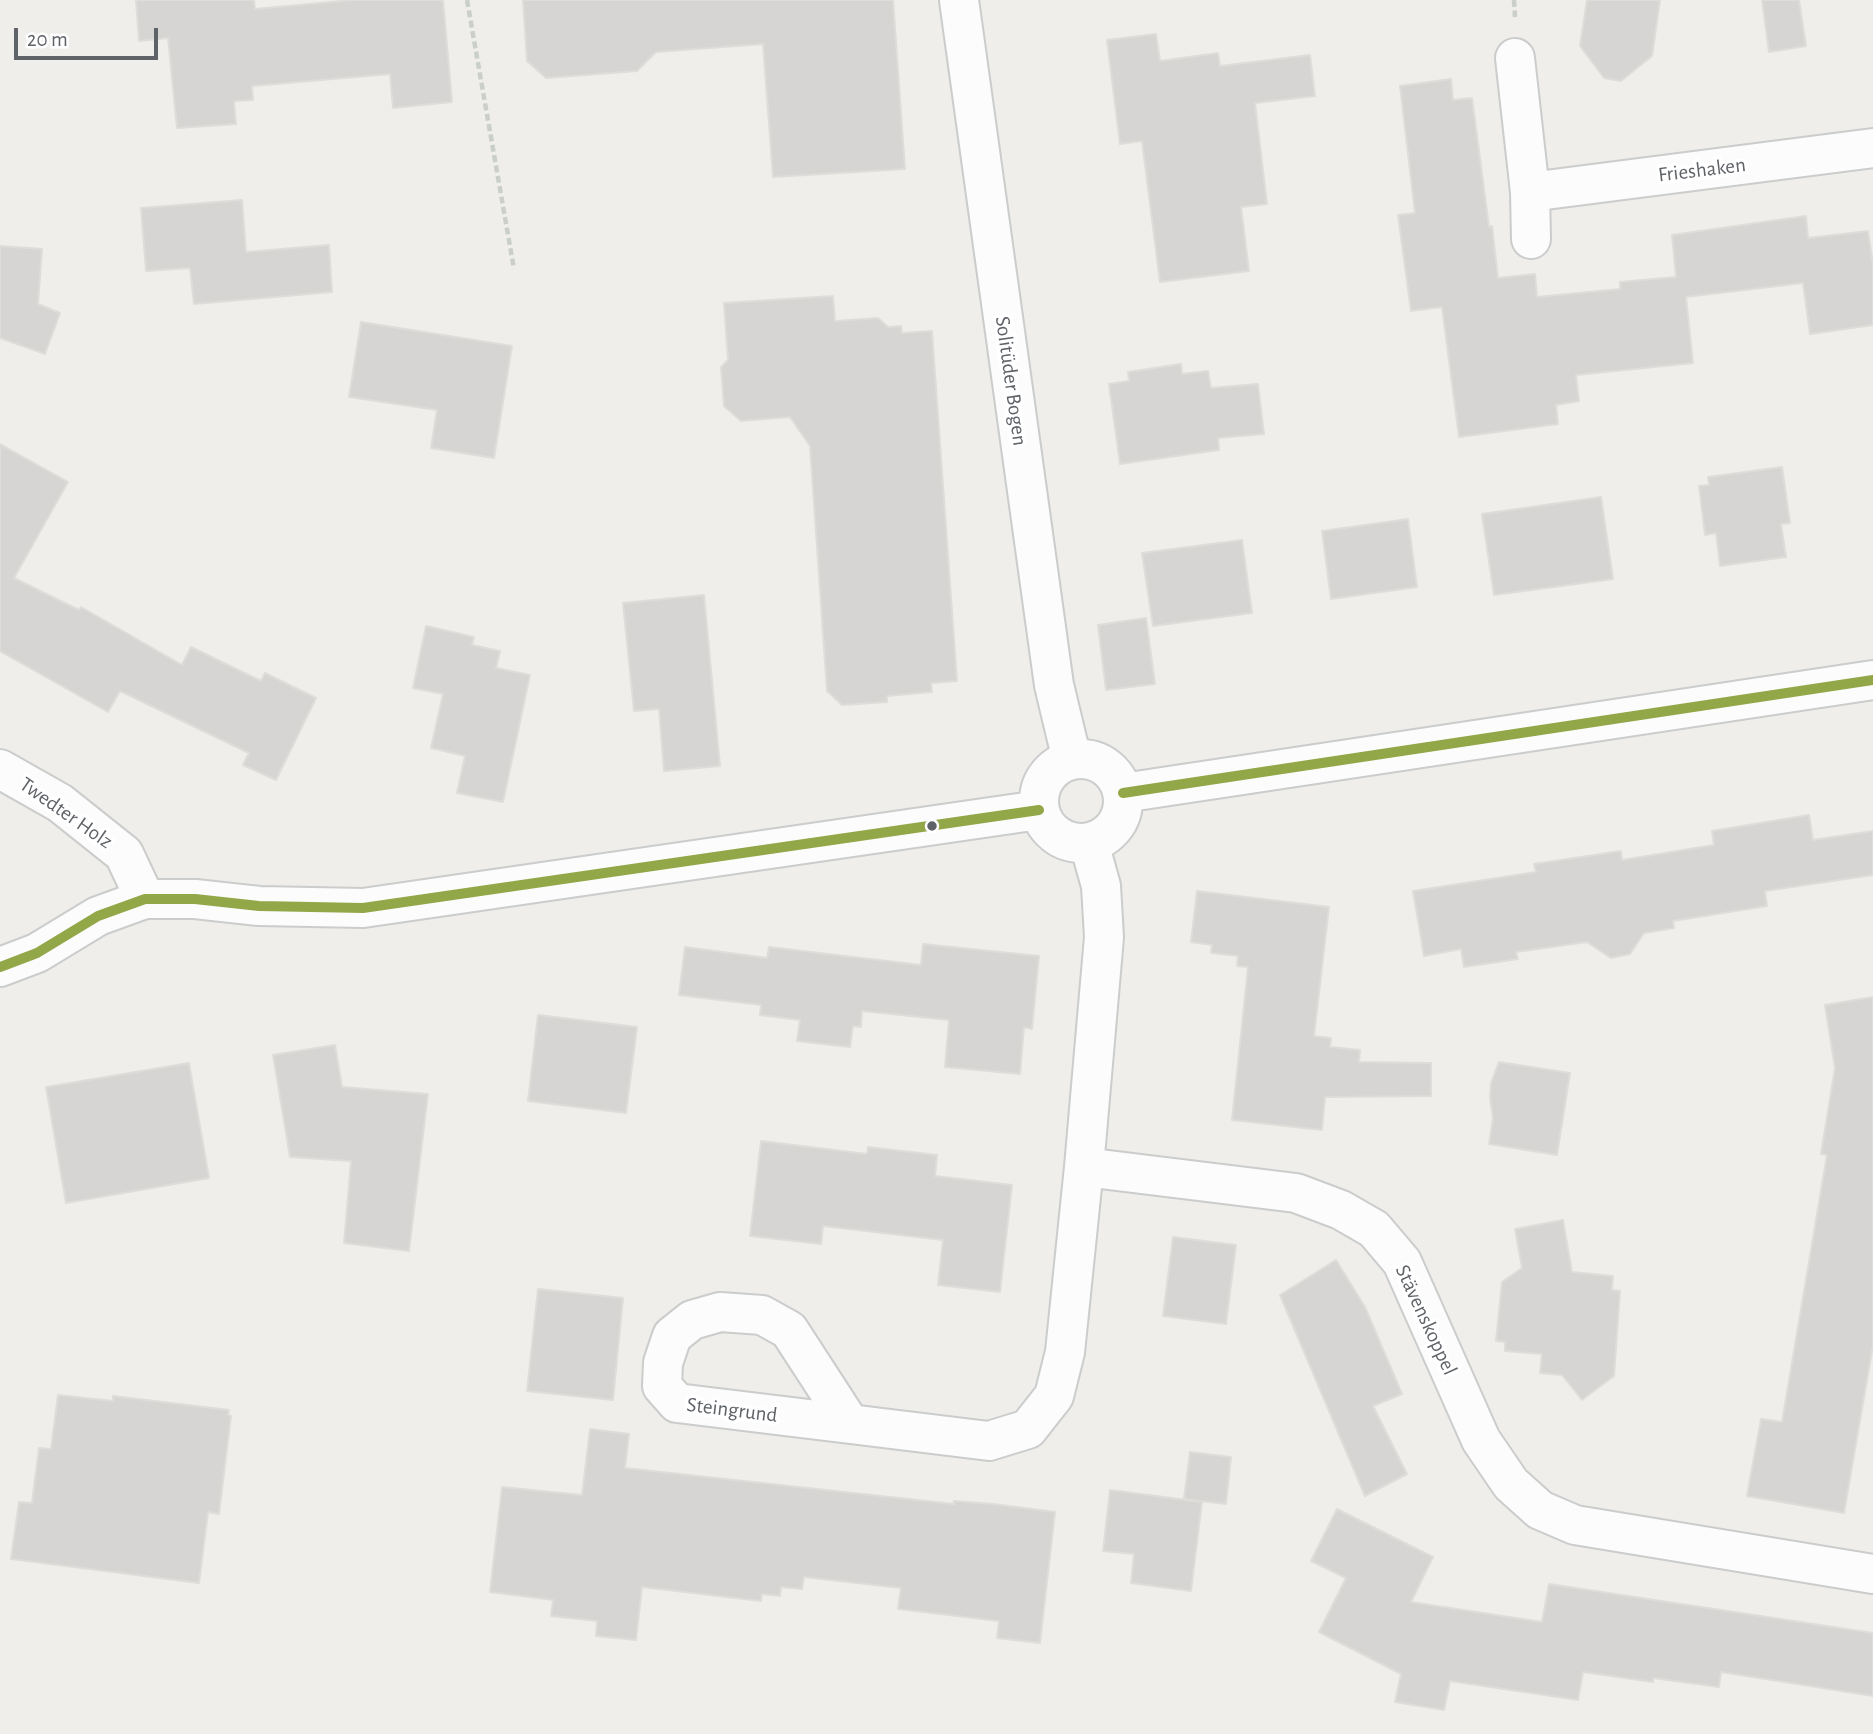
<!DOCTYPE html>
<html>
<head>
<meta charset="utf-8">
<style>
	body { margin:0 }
	#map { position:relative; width:1873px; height:1734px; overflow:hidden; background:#efeeea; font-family:"Alegreya Sans",sans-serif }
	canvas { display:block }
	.scale { position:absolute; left:14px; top:28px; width:144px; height:32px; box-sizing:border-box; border:4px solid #5f6368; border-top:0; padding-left:9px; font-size:21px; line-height:24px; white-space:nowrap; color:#5f6368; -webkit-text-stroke:5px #fff; paint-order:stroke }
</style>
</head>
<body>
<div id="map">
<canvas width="1873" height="1734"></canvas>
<div class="scale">20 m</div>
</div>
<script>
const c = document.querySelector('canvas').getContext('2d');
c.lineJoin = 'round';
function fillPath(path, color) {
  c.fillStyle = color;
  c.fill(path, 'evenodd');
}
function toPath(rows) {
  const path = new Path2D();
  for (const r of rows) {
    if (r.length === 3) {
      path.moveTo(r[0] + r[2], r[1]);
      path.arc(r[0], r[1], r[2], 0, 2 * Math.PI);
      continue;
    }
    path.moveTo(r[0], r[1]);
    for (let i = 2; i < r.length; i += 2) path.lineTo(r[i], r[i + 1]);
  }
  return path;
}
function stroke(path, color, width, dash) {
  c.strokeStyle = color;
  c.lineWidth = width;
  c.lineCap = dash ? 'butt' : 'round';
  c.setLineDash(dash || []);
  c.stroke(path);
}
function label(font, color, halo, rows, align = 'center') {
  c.font = font + ' "Alegreya Sans",sans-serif';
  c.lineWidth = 7;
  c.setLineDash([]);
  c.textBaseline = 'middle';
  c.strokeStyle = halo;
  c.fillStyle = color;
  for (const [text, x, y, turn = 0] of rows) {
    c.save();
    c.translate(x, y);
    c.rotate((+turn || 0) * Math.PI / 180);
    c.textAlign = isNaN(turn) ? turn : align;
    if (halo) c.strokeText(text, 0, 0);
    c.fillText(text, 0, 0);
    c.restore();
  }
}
const building = toPath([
	[136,0,254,0,255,9,352,0,443,0,452,102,393,108,390,74,252,86,253,100,234,101,236,124,177,128,168,38,139,41,136,0],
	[523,0,893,0,905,169,773,177,763,44,656,52,637,71,546,78,527,61,523,0],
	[1587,0,1660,0,1652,56,1621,81,1604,78,1580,46,1587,0],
	[1762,0,1799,0,1806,46,1769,52,1762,0],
	[1156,34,1160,61,1218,53,1220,66,1310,55,1315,96,1255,103,1267,204,1241,207,1249,271,1160,282,1142,141,1120,144,1107,40,1156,34],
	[1451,79,1453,100,1472,98,1489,227,1492,226,1498,278,1535,274,1537,297,1620,289,1620,282,1676,277,1672,235,1806,216,1808,238,1868,231,1873,265,1873,325,1810,334,1803,283,1686,297,1693,363,1576,375,1579,401,1556,405,1558,424,1459,437,1442,307,1411,311,1398,215,1415,213,1400,86,1451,79],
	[242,200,246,252,329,245,332,292,194,304,190,268,146,271,141,208,242,200],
	[0,246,42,249,38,304,60,313,45,354,0,338,0,246],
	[833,296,835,321,878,318,888,327,901,326,902,333,932,331,957,681,931,683,932,692,887,696,887,702,842,705,827,691,810,446,790,417,741,421,724,406,721,367,728,360,724,303,833,296],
	[361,322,512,346,494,458,431,448,437,410,349,397,361,322],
	[1181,364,1182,374,1208,371,1211,388,1258,384,1264,434,1218,438,1219,450,1120,464,1109,384,1129,381,1128,372,1181,364],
	[0,444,68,482,14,578,79,610,81,607,182,665,191,647,261,681,265,673,316,698,276,780,243,765,249,753,120,691,108,712,0,651,0,444],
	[1782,467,1790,523,1781,524,1786,557,1720,566,1716,533,1705,535,1699,486,1709,485,1708,477,1782,467],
	[1601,497,1613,579,1494,595,1482,514,1601,497],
	[1408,519,1417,587,1331,599,1322,531,1408,519],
	[1242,540,1252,613,1153,626,1142,553,1242,540],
	[704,595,720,766,664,771,659,709,634,711,623,603,704,595],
	[1146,618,1155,684,1106,690,1098,625,1146,618],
	[426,626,474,637,472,645,500,651,496,668,530,675,503,802,457,793,465,756,431,748,443,694,413,688,426,626],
	[1809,815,1813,840,1873,831,1873,875,1765,891,1767,906,1673,921,1674,928,1644,933,1630,954,1611,958,1587,942,1516,952,1518,959,1464,967,1461,949,1424,956,1413,891,1536,872,1534,864,1621,851,1622,860,1714,845,1712,831,1809,815],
	[1197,891,1329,907,1314,1036,1331,1038,1330,1047,1360,1050,1359,1062,1431,1063,1431,1096,1325,1097,1322,1130,1232,1120,1248,967,1237,966,1238,956,1211,953,1212,945,1191,942,1197,891],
	[923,944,1039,956,1032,1029,1024,1027,1020,1074,945,1067,949,1020,862,1011,861,1027,853,1026,850,1047,797,1041,800,1020,760,1015,761,1005,679,995,685,947,767,958,769,947,921,965,923,944],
	[1873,997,1873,1345,1844,1513,1747,1496,1761,1419,1782,1422,1827,1155,1821,1154,1835,1068,1825,1005,1873,997],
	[538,1015,637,1027,626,1113,528,1101,538,1015],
	[335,1045,342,1087,428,1094,409,1251,344,1243,351,1161,290,1157,273,1055,335,1045],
	[1499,1062,1570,1073,1557,1155,1489,1144,1493,1118,1490,1098,1491,1083,1499,1062],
	[189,1063,209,1178,66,1203,46,1087,189,1063],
	[761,1141,867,1154,868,1147,937,1155,935,1176,1012,1185,1000,1292,938,1285,943,1240,823,1226,821,1244,750,1236,761,1141],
	[1563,1220,1572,1272,1613,1276,1612,1290,1620,1291,1614,1376,1582,1400,1562,1375,1540,1373,1542,1354,1505,1351,1505,1342,1496,1341,1502,1282,1522,1268,1515,1229,1563,1220],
	[1173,1237,1236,1245,1226,1324,1163,1316,1173,1237],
	[1336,1260,1365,1307,1402,1394,1373,1406,1407,1474,1365,1496,1280,1295,1336,1260],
	[538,1289,623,1298,613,1400,527,1391,538,1289],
	[58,1395,113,1401,113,1396,229,1410,228,1415,231,1416,219,1514,208,1512,199,1583,11,1559,19,1502,32,1503,39,1448,51,1449,58,1395],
	[590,1429,629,1434,625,1468,954,1504,954,1501,993,1504,1055,1512,1040,1643,997,1638,999,1621,898,1609,901,1588,804,1577,802,1589,781,1587,780,1596,762,1594,761,1601,642,1587,636,1640,596,1636,597,1621,551,1616,553,1600,490,1592,502,1487,582,1495,590,1429],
	[1190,1452,1231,1457,1226,1504,1184,1499,1190,1452],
	[1110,1490,1202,1502,1191,1591,1131,1583,1134,1554,1103,1551,1110,1490],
	[1337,1509,1433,1557,1411,1602,1542,1622,1549,1584,1873,1633,1873,1696,1721,1672,1719,1687,1653,1678,1653,1682,1583,1672,1578,1700,1450,1681,1444,1710,1395,1702,1401,1674,1319,1632,1346,1578,1311,1561,1337,1509]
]);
fillPath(building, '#d6d5d3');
stroke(building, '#deddd9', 2);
const minor = toPath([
	[959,0,1054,685,1072,760],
	[1515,58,1530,192,1531,239],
	[1530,192,1873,148],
	[1081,801,42],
	[0,769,60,803,124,854,145,899],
	[1123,793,1873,680],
	[1089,843,1101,886,1104,937,1084,1167,1296,1193,1341,1210,1374,1229,1402,1262,1481,1440,1511,1484,1540,1510,1575,1525,1873,1574],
	[0,967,37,953,98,916,145,899,195,899,259,906,363,908,1039,810],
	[850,1424,789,1330,762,1315,720,1312,692,1320,672,1336,663,1363,662,1386,677,1403,850,1424,989,1441,1028,1429,1054,1396,1065,1352,1084,1167]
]);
stroke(minor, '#cbcccc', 42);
stroke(toPath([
	[467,0,514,269],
	[1514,0,1515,17]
]), '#cacfcc', 4.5, [7, 3.5]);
stroke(minor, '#fdfcfc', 38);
stroke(toPath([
	[1123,793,1873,680],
	[0,967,37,953,98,916,145,899,195,899,259,906,363,908,1039,810]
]), '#92a748', 10);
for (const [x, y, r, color] of [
	[932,826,6,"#5f6368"]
]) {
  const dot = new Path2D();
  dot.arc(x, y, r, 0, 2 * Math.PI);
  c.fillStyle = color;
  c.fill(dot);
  stroke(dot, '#fff', 2.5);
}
label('21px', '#5f6368', '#fff', [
	["Frieshaken",1702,170,-7],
	["Solitüder Bogen",1011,381,82],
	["Twedter Holz",66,813,35],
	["Stävenskoppel",1426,1320,65],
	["Steingrund",732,1410,7]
]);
</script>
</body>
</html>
